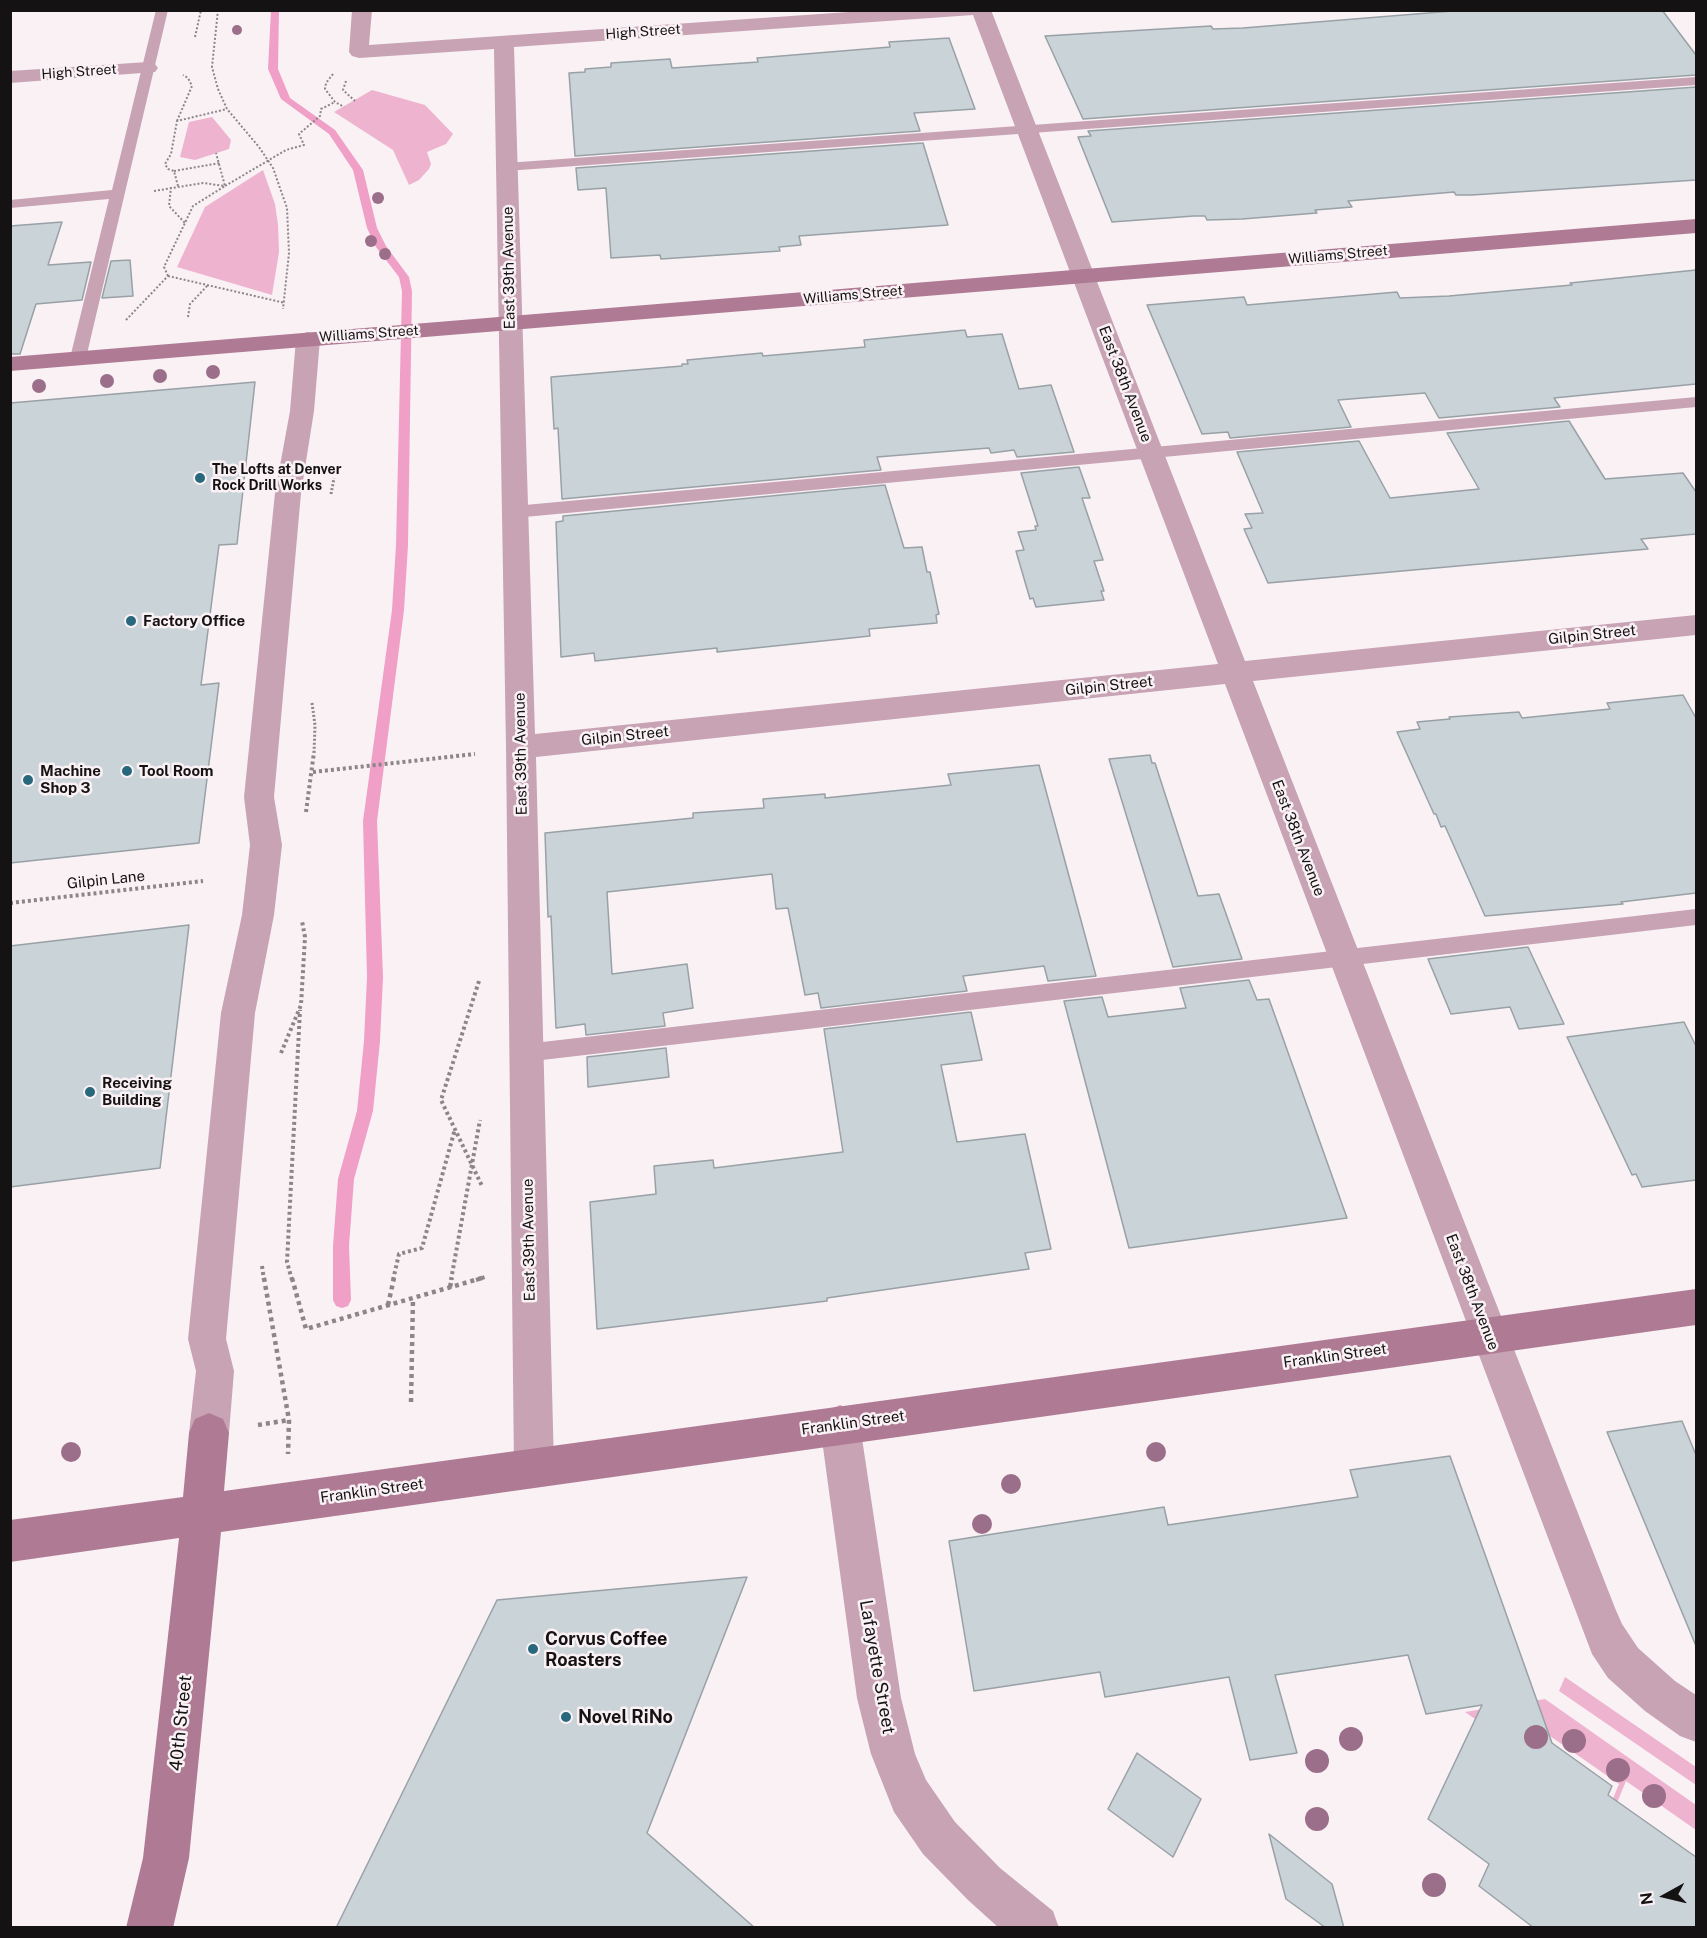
<!DOCTYPE html>
<html>
<head>
<meta charset="utf-8">
<style>
	body { margin:0 }
	#map { position:relative; width:1707px; height:1938px; overflow:hidden; background:#faf1f5; font-family:"Public Sans",sans-serif }
	canvas { display:block }
	.frame { position:absolute; inset:0; border:12px solid #151214; pointer-events:none }
	.north { position:absolute; left:1635px; top:1866px; width:60px; height:60px; -webkit-text-stroke:4px #faf1f5; paint-order:stroke; rotate:262deg; font-size:16px; font-weight:700; line-height:24px; text-align:center; color:#151214 }
	.north::after { content:''; display:block; margin:auto; width:21px; height:27px; background:#151214; clip-path:polygon(50% 0,100% 100%,50% 72%,0 100%) }
</style>
</head>
<body>
<div id="map">
<canvas width="1707" height="1938"></canvas>
<div class="frame"></div>
<div class="north">N</div>
</div>
<script>
const c = document.querySelector('canvas').getContext('2d');
c.lineJoin = 'round';
function fillPath(path, color) {
  c.fillStyle = color;
  c.fill(path, 'evenodd');
}
function toPath(rows) {
  const path = new Path2D();
  for (const r of rows) {
    path.moveTo(r[0], r[1]);
    for (let i = 2; i < r.length; i += 2) path.lineTo(r[i], r[i + 1]);
  }
  return path;
}
function stroke(path, color, width, dash) {
  c.strokeStyle = color;
  c.lineWidth = width;
  c.lineCap = dash ? 'butt' : 'round';
  c.setLineDash(dash || []);
  c.stroke(path);
}
function label(font, color, halo, rows, align = 'center') {
  c.font = font + ' "Public Sans",sans-serif';
  c.lineWidth = 5;
  c.setLineDash([]);
  c.textBaseline = 'middle';
  c.strokeStyle = halo;
  c.fillStyle = color;
  for (const [text, x, y, turn = 0] of rows) {
    c.save();
    c.translate(x, y);
    c.rotate((+turn || 0) * Math.PI / 180);
    c.textAlign = isNaN(turn) ? turn : align;
    if (halo) c.strokeText(text, 0, 0);
    c.fillText(text, 0, 0);
    c.restore();
  }
}
fillPath(toPath([
	[372,90,425,105,453,134,446,144,427,152,431,164,429,169,419,180,409,185,393,150,334,112],
	[212,117,231,140,229,149,195,160,180,157,189,122],
	[263,170,275,204,278,225,279,252,272,295,177,267,205,207],
	[1565,1677,1696,1767,1696,1785,1559,1691],
	[1545,1699,1696,1805,1696,1830,1626,1781,1566,1926,1562,1923,1619,1784,1537,1727,1525,1754,1465,1712]
]), '#eeb3cf');
fillPath(toPath([
	[271,10,279,10,278,69,290,98,335,130,363,170,377,228,386,246,409,277,412,291,408,545,404,610,377,821,383,977,380,1041,373,1111,354,1179,349,1246,351,1300,348,1306,342,1308,336,1306,333,1300,333,1246,338,1179,357,1111,364,1041,367,977,363,821,392,610,396,545,402,291,399,277,376,247,367,228,353,170,329,134,281,99,268,69,271,10]
]), '#f09fc7');
const building = toPath([
	[1465,10,1662,10,1696,55,1696,75,1083,119,1045,36,1211,26,1213,29,1243,28,1465,10],
	[949,38,975,109,914,113,920,131,575,156,569,73,585,72,585,69,611,67,611,63,670,59,672,68,758,62,757,58,890,47,889,42,949,38],
	[1696,87,1696,180,1472,195,1456,195,1454,192,1348,201,1352,207,1315,210,1317,213,1242,219,1207,220,1205,216,1194,216,1112,222,1078,137,1091,136,1088,131,1696,87],
	[923,143,948,225,799,236,801,245,779,247,780,251,661,259,660,255,611,258,606,188,578,190,576,168,923,143],
	[62,222,48,265,91,262,82,300,36,304,20,354,10,354,10,226,62,222],
	[130,260,133,296,102,298,111,261,130,260],
	[1696,270,1696,384,1554,398,1560,407,1439,418,1425,393,1338,400,1351,427,1230,438,1228,432,1202,434,1147,305,1244,297,1247,305,1397,292,1400,298,1449,296,1572,285,1570,283,1696,270],
	[965,330,967,337,1002,334,1019,389,1051,385,1074,452,1017,457,1014,450,991,453,989,448,877,457,881,470,562,499,558,428,554,429,551,377,682,366,682,364,688,364,687,360,762,353,763,356,865,347,864,340,965,330],
	[255,382,237,544,219,545,201,685,219,683,199,843,10,863,10,403,255,382],
	[1569,421,1605,479,1683,473,1696,492,1696,534,1641,539,1648,549,1268,583,1244,529,1252,528,1245,514,1263,513,1237,452,1359,441,1390,498,1479,489,1447,433,1569,421],
	[1079,467,1090,498,1082,498,1103,560,1094,561,1104,591,1101,591,1104,600,1036,607,1033,598,1030,599,1016,551,1024,550,1018,532,1036,530,1035,526,1038,526,1021,473,1079,467],
	[885,485,904,548,922,547,927,572,930,572,939,614,936,615,937,623,869,629,870,636,717,652,717,648,595,661,594,653,561,657,556,522,563,521,563,516,885,485],
	[1683,695,1696,718,1696,893,1621,902,1623,904,1485,916,1445,826,1441,827,1436,814,1434,814,1397,732,1420,729,1417,722,1450,719,1449,717,1519,712,1522,718,1610,709,1607,703,1683,695],
	[1150,755,1152,763,1155,763,1198,896,1219,894,1242,959,1173,967,1109,759,1150,755],
	[1039,765,1096,976,1048,981,1044,966,963,976,967,991,821,1008,818,993,805,995,788,908,776,909,772,874,607,892,612,974,687,964,693,1008,663,1013,665,1026,586,1035,585,1024,556,1028,551,916,548,917,545,833,693,818,693,813,764,808,763,799,825,794,825,798,951,785,948,774,1039,765],
	[189,925,160,1168,10,1187,10,946,189,925],
	[1528,947,1564,1024,1519,1029,1510,1007,1451,1014,1428,959,1528,947],
	[1249,980,1257,1000,1269,999,1347,1218,1129,1248,1064,1001,1102,997,1108,1017,1186,1008,1180,988,1249,980],
	[971,1012,982,1060,941,1065,957,1142,1025,1134,1051,1249,1025,1253,1029,1269,827,1298,827,1301,597,1329,590,1202,656,1194,654,1166,713,1160,714,1168,843,1152,824,1029,971,1012],
	[1684,1022,1696,1046,1696,1180,1642,1187,1636,1174,1632,1175,1567,1037,1684,1022],
	[666,1048,669,1077,588,1087,587,1057,666,1048],
	[1682,1421,1696,1455,1696,1646,1607,1432,1682,1421],
	[1450,1456,1552,1743,1612,1786,1608,1795,1696,1857,1696,1928,1534,1928,1479,1886,1489,1864,1428,1819,1482,1705,1426,1714,1408,1655,1275,1675,1297,1753,1250,1760,1229,1677,1105,1697,1100,1672,974,1691,949,1541,1164,1507,1168,1525,1358,1497,1350,1470,1450,1456],
	[747,1577,647,1833,755,1928,336,1928,497,1600,747,1577],
	[1137,1753,1201,1799,1173,1857,1108,1809,1137,1753],
	[1269,1834,1332,1884,1344,1928,1326,1928,1286,1899,1269,1834]
]);
fillPath(building, '#cad3d7');
stroke(building, '#98a1a5', 1.5);
stroke(toPath([
	[218,10,212,67,218,89,227,109,259,147,273,168,287,208,289,253,283,309],
	[195,37,201,10],
	[333,74,326,83,325,89,335,102,344,107],
	[346,81,343,90,355,101],
	[177,121,192,86,188,78,183,75],
	[174,171,220,163],
	[178,186,174,171,168,169,165,164,171,154,177,121,227,109],
	[171,187,169,206,185,223],
	[154,191,203,183,225,186,286,150,304,145,299,134,320,116,321,109,335,102],
	[168,276,164,267,193,206,225,186,216,153],
	[168,276,285,303],
	[188,317,190,304,208,285],
	[126,320,168,276]
]), '#8c8689', 2, [2, 2]);
stroke(toPath([
	[331,494,334,478],
	[312,703,315,725,314,754]
]), '#8c8689', 3, [2, 2]);
stroke(toPath([
	[313,772,475,754],
	[306,812,314,752],
	[10,903,203,881],
	[479,981,441,1100,482,1186],
	[281,1053,301,1005,305,937,302,921],
	[262,1266,264,1280],
	[292,1280,287,1262,300,1010],
	[393,1280,399,1254,422,1248,455,1129],
	[451,1280,480,1120],
	[476,1280,485,1277]
]), '#8c8689', 4, [3, 3]);
stroke(toPath([
	[264,1278,289,1420,288,1454],
	[292,1278,306,1329,482,1278],
	[450,1287,452,1278],
	[388,1305,394,1278],
	[411,1402,413,1298],
	[258,1425,289,1420]
]), '#8c8689', 4.5, [4, 4]);
fillPath(toPath([
	[156,10,168,10,86,358,78,363,70,358,109,199,10,208,10,200,112,190,156,10],
	[1696,77,1696,85,506,171,499,167,506,163,1696,77],
	[1696,397,1696,407,514,518,508,516,506,512,508,508,514,506,1696,397],
	[1696,909,1696,925,525,1062,517,1060,514,1053,517,1046,525,1044,1696,909]
]), '#c7a3b4');
fillPath(toPath([
	[352,10,372,10,369,45,878,10,991,10,1245,661,1696,615,1696,635,1253,681,1615,1608,1622,1624,1638,1648,1675,1681,1696,1695,1696,1742,1680,1736,1645,1711,1608,1678,1592,1654,1225,684,536,757,554,1467,548,1481,534,1487,520,1481,514,1467,506,747,494,49,359,58,352,56,349,52,352,10],
	[973,15,1218,664,535,734,514,47,973,15],
	[148,62,155,64,158,68,155,72,10,83,10,71,148,62],
	[308,332,316,334,320,339,314,411,301,493,274,797,282,845,274,915,255,1013,226,1339,234,1371,229,1433,223,1447,209,1453,195,1447,189,1433,196,1371,188,1339,221,1013,242,915,250,845,244,797,275,493,290,411,296,339,300,334,308,332],
	[840,1405,854,1411,860,1425,901,1698,915,1754,926,1780,955,1822,1000,1868,1053,1911,1059,1928,999,1928,968,1900,923,1854,894,1812,871,1754,857,1698,820,1425,826,1411,840,1405]
]), '#c7a3b4');
fillPath(toPath([
	[1696,219,1696,233,10,371,10,357,1696,219],
	[1696,1289,1696,1325,221,1532,189,1858,173,1928,126,1928,143,1858,179,1538,10,1562,10,1520,183,1497,189,1433,195,1419,209,1413,223,1419,229,1433,224,1491,1696,1289]
]), '#af7b94');
c.fillStyle = '#9b6f8a';
for (const [x, y, r] of [
	[237,30,5],
	[378,198,6],
	[371,241,6],
	[385,254,6],
	[213,372,7],
	[160,376,7],
	[107,381,7],
	[39,386,7],
	[71,1452,10],
	[1156,1452,10],
	[1011,1484,10],
	[982,1524,10],
	[1536,1737,12],
	[1351,1739,12],
	[1574,1741,12],
	[1317,1761,12],
	[1618,1770,12],
	[1654,1796,12],
	[1317,1819,12],
	[1434,1885,12]
]) {
  c.beginPath();
  c.arc(x, y, r, 0, 2 * Math.PI);
  c.fill();
}
for (const [x, y, r, color] of [
	[200,478,6,"#28687c"],
	[131,621,6,"#28687c"],
	[127,771,6,"#28687c"],
	[28,780,6,"#28687c"],
	[90,1092,6,"#28687c"],
	[533,1649,6,"#28687c"],
	[566,1717,6,"#28687c"]
]) {
  const dot = new Path2D();
  dot.arc(x, y, r, 0, 2 * Math.PI);
  c.fillStyle = color;
  c.fill(dot);
  stroke(dot, '#faf1f5', 2);
}
label('14px', '#151214', '#faf1f5', [
	["High Street",643,32,-4],
	["High Street",79,72,-4],
	["Williams Street",1338,255,-5],
	["Williams Street",853,295,-5],
	["Williams Street",369,334,-4]
]);
label('bold 14px', '#151214', '#faf1f5', [
	["The Lofts at Denver",212,470],
	["Rock Drill Works",212,486]
], 'left');
label('15px', '#151214', '#faf1f5', [
	["East 39th Avenue",509,268,-91],
	["East 38th Avenue",1125,384,69],
	["Gilpin Street",1592,635,-6],
	["Gilpin Street",1109,686,-6],
	["Gilpin Street",625,736,-6],
	["East 39th Avenue",521,754,-91],
	["East 38th Avenue",1298,838,69],
	["Gilpin Lane",106,880,-6],
	["East 39th Avenue",529,1240,-91],
	["East 38th Avenue",1472,1292,69],
	["Franklin Street",1335,1356,-8],
	["Franklin Street",853,1423,-8],
	["Franklin Street",372,1491,-8]
]);
label('bold 15px', '#151214', '#faf1f5', [
	["Factory Office",143,621],
	["Machine",40,771],
	["Shop 3",40,788],
	["Tool Room",139,771],
	["Receiving",102,1083],
	["Building",102,1100]
], 'left');
label('bold 18px', '#151214', '#faf1f5', [
	["Corvus Coffee",545,1639],
	["Roasters",545,1660],
	["Novel RiNo",578,1717]
], 'left');
label('18px', '#151214', '#faf1f5', [
	["Lafayette Street",877,1667,80],
	["40th Street",181,1723,-84]
]);
</script>
</body>
</html>
